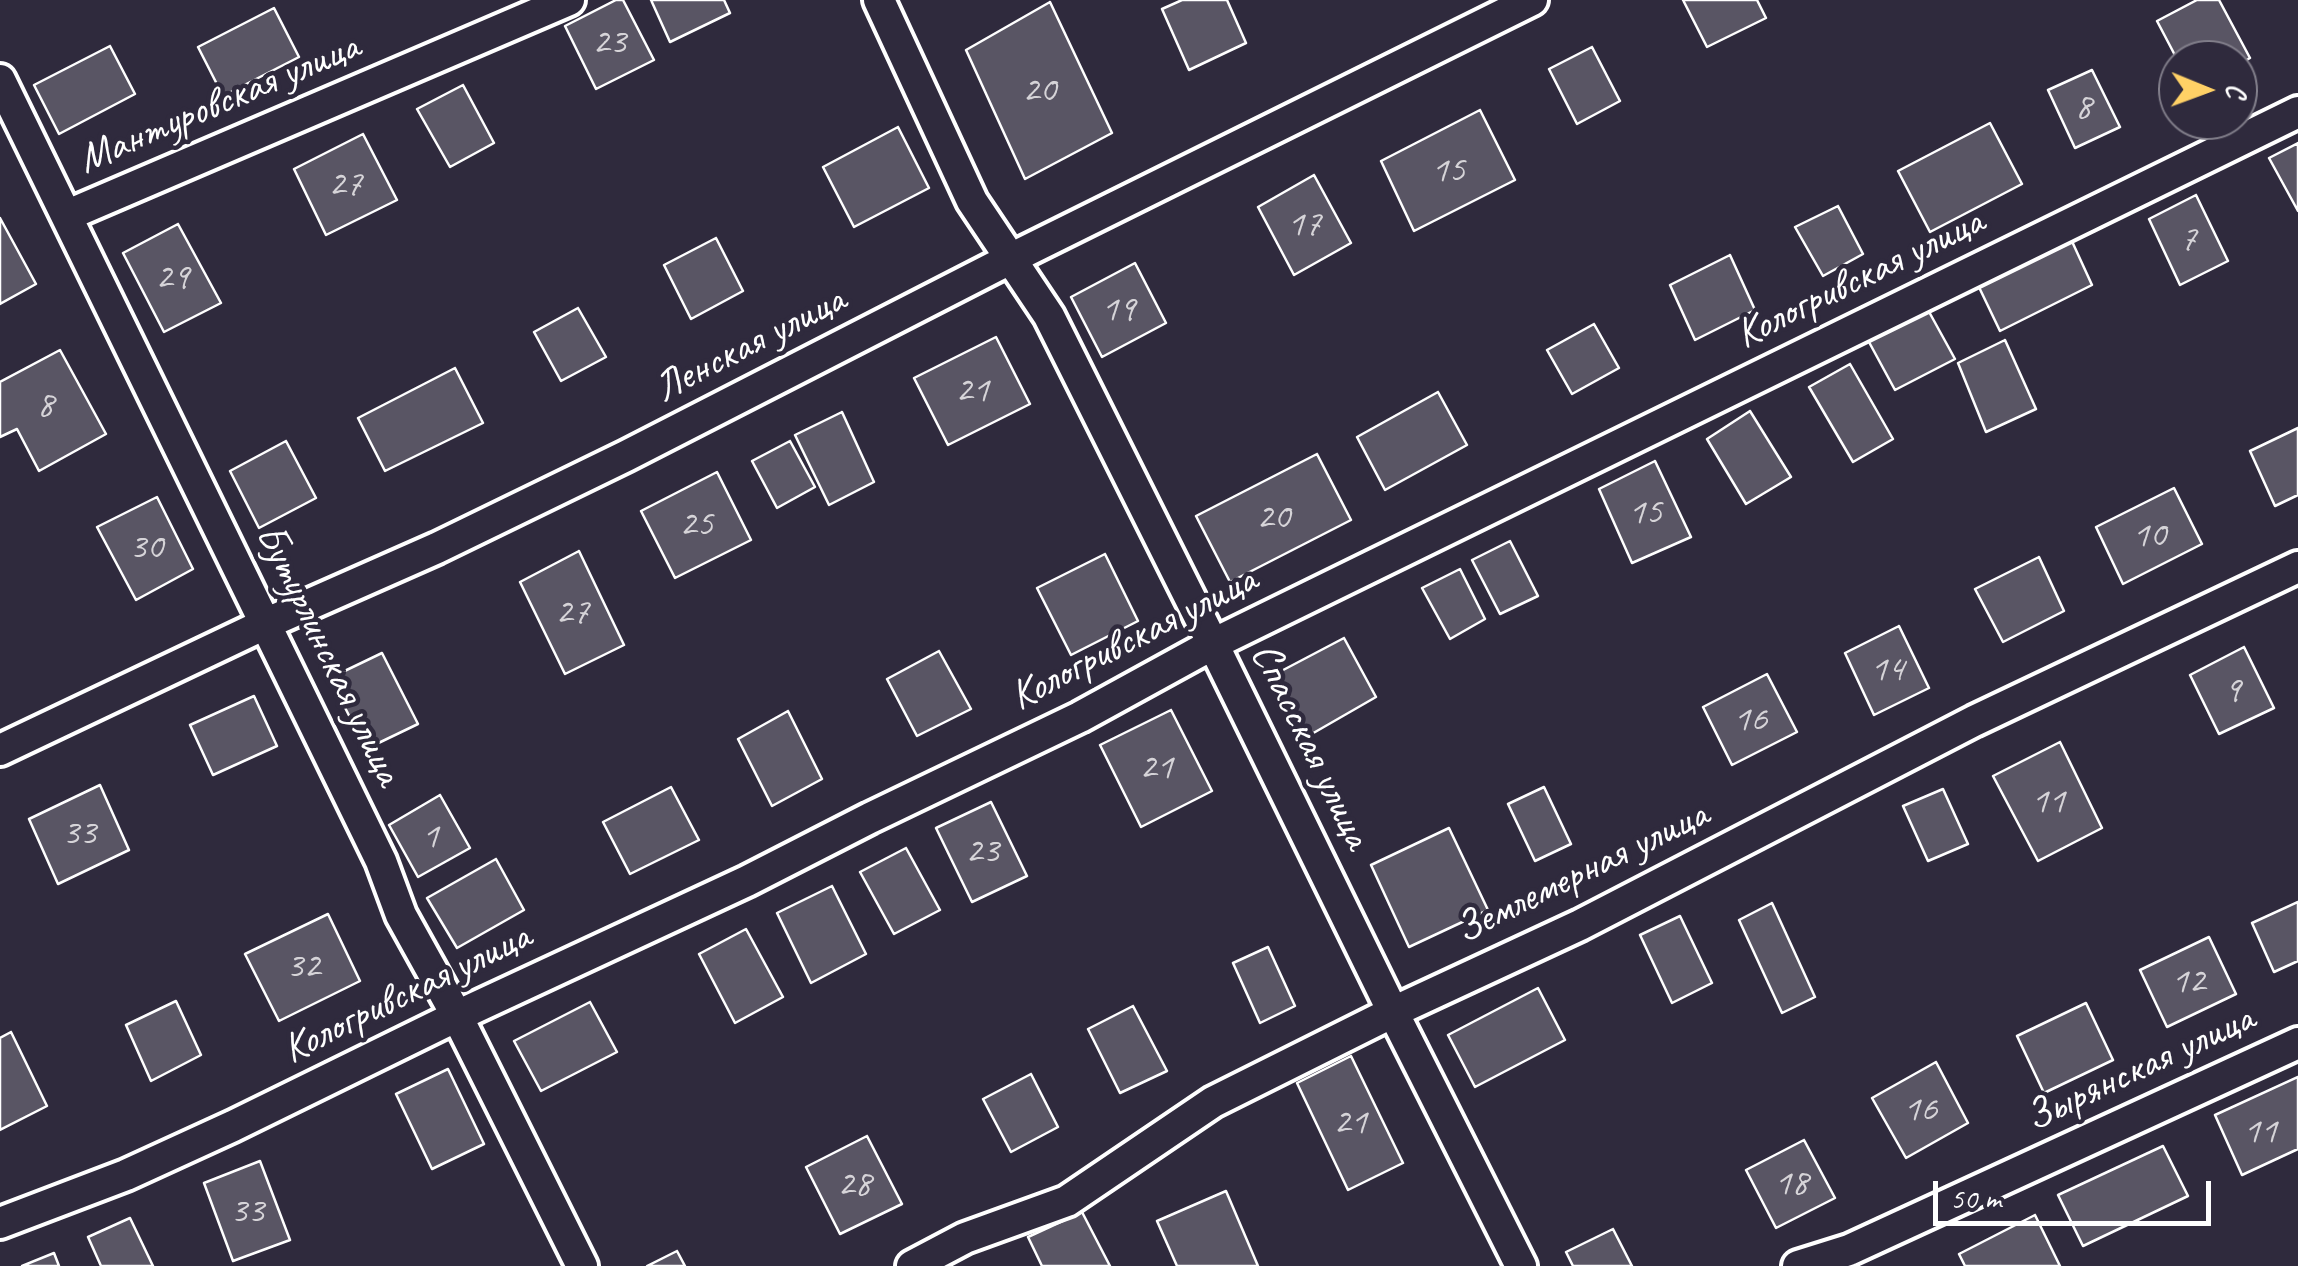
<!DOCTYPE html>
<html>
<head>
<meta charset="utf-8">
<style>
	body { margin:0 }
	#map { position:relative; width:2298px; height:1266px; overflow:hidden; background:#2f2a3d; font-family:Caveat,sans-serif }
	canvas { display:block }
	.north { position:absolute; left:2158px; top:40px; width:100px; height:100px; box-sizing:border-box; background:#2f2a3d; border:2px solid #827f8b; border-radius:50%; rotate:91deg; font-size:28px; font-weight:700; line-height:40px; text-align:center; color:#fff }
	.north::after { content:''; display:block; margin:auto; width:35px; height:45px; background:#ffd166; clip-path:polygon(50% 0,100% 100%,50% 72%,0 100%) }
	.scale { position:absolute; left:1933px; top:1181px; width:278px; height:45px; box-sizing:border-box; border:5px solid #fff; border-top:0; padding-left:12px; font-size:30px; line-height:35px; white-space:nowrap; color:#fff; -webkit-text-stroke:8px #2f2a3d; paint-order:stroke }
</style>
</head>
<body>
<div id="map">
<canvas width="2298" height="1266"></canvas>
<div class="north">С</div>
<div class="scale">50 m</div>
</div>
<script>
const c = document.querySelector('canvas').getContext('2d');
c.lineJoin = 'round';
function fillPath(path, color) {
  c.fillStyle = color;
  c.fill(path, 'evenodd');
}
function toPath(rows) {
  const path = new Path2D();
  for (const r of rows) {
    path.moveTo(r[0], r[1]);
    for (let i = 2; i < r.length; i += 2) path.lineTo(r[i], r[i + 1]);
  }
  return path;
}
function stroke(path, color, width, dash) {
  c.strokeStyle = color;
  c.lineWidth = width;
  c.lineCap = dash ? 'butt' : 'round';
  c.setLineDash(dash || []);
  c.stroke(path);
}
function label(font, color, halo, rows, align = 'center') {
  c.font = font + ' Caveat,sans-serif';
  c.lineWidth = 9;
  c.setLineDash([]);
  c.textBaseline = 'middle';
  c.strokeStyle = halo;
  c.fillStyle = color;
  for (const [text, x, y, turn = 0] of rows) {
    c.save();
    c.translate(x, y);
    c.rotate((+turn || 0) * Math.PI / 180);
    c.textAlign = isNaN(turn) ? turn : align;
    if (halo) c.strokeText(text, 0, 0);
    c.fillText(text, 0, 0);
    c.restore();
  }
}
const building = toPath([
	[616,0,623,0,654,60,596,89,565,26,616,0],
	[651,0,724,0,730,13,670,42,651,0],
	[1182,0,1227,0,1246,43,1189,70,1162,9,1182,0],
	[1683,0,1757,0,1766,18,1707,47,1683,0],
	[2197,0,2219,0,2250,58,2238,65,2238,60,2178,61,2157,21,2197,0],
	[1050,2,1112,133,1025,179,966,50,1050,2],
	[274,8,299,57,223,96,198,47,274,8],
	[110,46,135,94,59,134,34,85,110,46],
	[1592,47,1620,101,1577,124,1549,69,1592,47],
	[2092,70,2120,127,2075,148,2048,90,2092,70],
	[463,85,494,143,450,167,417,109,463,85],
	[1480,110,1515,180,1414,231,1381,161,1480,110],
	[1990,123,2022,184,1930,232,1898,171,1990,123],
	[898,127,929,188,854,227,823,167,898,127],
	[363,134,397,200,326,235,294,169,363,134],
	[2298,143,2298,211,2269,158,2298,143],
	[1314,175,1351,243,1294,275,1258,207,1314,175],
	[2196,195,2228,261,2180,285,2149,219,2196,195],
	[1838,206,1863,254,1823,276,1795,227,1838,206],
	[0,218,36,284,0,304,0,218],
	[178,224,221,303,164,332,123,253,178,224],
	[2070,237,2092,285,2000,331,1977,283,2070,237],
	[716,238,743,291,691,319,664,265,716,238],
	[1730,255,1755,310,1695,340,1670,285,1730,255],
	[1135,263,1166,323,1102,357,1071,297,1135,263],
	[1922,299,1955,359,1895,390,1863,331,1922,299],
	[578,308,606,357,561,381,534,332,578,308],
	[1594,324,1619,368,1572,394,1547,350,1594,324],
	[996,337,1030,404,948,445,914,378,996,337],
	[2005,340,2036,409,1986,432,1958,363,2005,340],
	[60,350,106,434,39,471,17,429,0,437,0,382,60,350],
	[1850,364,1893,439,1853,462,1809,387,1850,364],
	[455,368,483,423,385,471,358,418,455,368],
	[1438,392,1467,445,1385,490,1357,437,1438,392],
	[1750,411,1791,477,1746,504,1707,439,1750,411],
	[842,412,874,482,829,505,795,435,842,412],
	[2298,428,2298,495,2275,506,2250,451,2298,428],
	[286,441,316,498,259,528,230,471,286,441],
	[790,441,815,487,777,508,752,461,790,441],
	[1317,454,1351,520,1230,582,1196,516,1317,454],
	[1655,461,1691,537,1632,563,1599,489,1655,461],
	[717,472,751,540,675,578,641,511,717,472],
	[2174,488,2202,544,2123,584,2096,527,2174,488],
	[157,497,193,569,136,600,97,527,157,497],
	[1510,541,1538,596,1500,614,1472,560,1510,541],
	[579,551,624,645,565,674,520,582,579,551],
	[1105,554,1138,621,1071,655,1037,588,1105,554],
	[2039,557,2064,611,2003,642,1975,589,2039,557],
	[1460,569,1485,619,1450,639,1422,588,1460,569],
	[1899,626,1929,688,1874,715,1845,653,1899,626],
	[1344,638,1376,697,1303,739,1268,678,1344,638],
	[2244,647,2274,708,2219,734,2190,675,2244,647],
	[939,651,971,709,917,736,887,679,939,651],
	[382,653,418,724,366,749,330,678,382,653],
	[1767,674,1797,732,1732,765,1703,707,1767,674],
	[254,696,277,746,213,775,190,725,254,696],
	[1171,710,1212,791,1141,827,1100,745,1171,710],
	[788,711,822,779,772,806,738,739,788,711],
	[2060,742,2102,828,2038,861,1993,776,2060,742],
	[100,785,129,850,58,884,29,819,100,785],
	[671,787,699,840,630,874,603,822,671,787],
	[1544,787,1571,844,1535,861,1508,804,1544,787],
	[1943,789,1968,844,1928,861,1903,806,1943,789],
	[440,795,470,848,418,877,389,825,440,795],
	[991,802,1027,876,972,902,936,828,991,802],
	[1449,828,1488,910,1409,947,1371,865,1449,828],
	[906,848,940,910,894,934,860,872,906,848],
	[496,859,524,910,457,948,427,898,496,859],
	[832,886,866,954,811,983,777,913,832,886],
	[2298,902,2298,961,2274,972,2252,923,2298,902],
	[1772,903,1815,997,1782,1013,1739,920,1772,903],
	[328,914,360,981,279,1021,245,954,328,914],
	[1680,916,1712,983,1672,1003,1640,935,1680,916],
	[746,929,783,997,735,1023,699,954,746,929],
	[2209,937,2236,994,2167,1027,2140,970,2209,937],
	[1268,947,1295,1006,1260,1023,1233,963,1268,947],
	[1538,988,1565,1040,1475,1087,1448,1035,1538,988],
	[176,1001,201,1055,151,1081,126,1025,176,1001],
	[590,1002,617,1052,541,1091,514,1041,590,1002],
	[2086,1003,2113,1060,2044,1093,2017,1036,2086,1003],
	[1133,1006,1167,1071,1120,1093,1088,1029,1133,1006],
	[11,1032,47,1106,0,1130,0,1038,11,1032],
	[1351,1056,1403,1163,1348,1190,1297,1083,1351,1056],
	[1936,1062,1968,1123,1906,1158,1872,1098,1936,1062],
	[448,1069,484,1144,432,1169,396,1094,448,1069],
	[1031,1074,1058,1127,1011,1152,983,1099,1031,1074],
	[2298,1077,2298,1149,2242,1175,2215,1115,2298,1077],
	[867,1136,902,1204,840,1234,806,1167,867,1136],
	[1804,1140,1835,1198,1776,1228,1746,1170,1804,1140],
	[2163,1146,2188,1196,2083,1246,2058,1195,2163,1146],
	[260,1161,290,1240,233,1261,204,1183,260,1161],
	[1226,1191,1258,1266,1177,1266,1157,1221,1226,1191],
	[1082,1212,1110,1266,1042,1266,1028,1237,1082,1212],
	[2035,1215,2060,1266,1965,1266,1959,1254,2035,1215],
	[130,1218,153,1266,101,1266,88,1237,130,1218],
	[1613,1229,1632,1266,1573,1266,1566,1252,1613,1229],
	[677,1251,685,1266,647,1266,677,1251],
	[54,1253,59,1266,22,1266,54,1253]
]);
fillPath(building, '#595564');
stroke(building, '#fff', 2.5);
const minor = toPath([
	[879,0,972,201,1049,316,1213,644,1393,1012,1521,1266],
	[0,80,381,861,401,915,457,1016,582,1266],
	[68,215,569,0],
	[0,750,265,624,437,548,626,456,1010,259,1532,0],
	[0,1223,126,1175,233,1126,457,1016,747,881,870,818,1080,717,1213,644,2298,112],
	[912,1266,965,1238,1067,1201,1213,1102,1393,1012,1580,925,1974,721,2298,567],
	[1798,1266,1849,1250,2298,1043]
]);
stroke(minor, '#fff', 38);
stroke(minor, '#2f2a3d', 30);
label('38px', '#d6d4d8', null, [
	["23",609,43],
	["20",1039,91],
	["8",2083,108],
	["15",1448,171],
	["27",345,185],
	["17",1304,225],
	["7",2188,240],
	["29",172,278],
	["19",1118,310],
	["21",972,391],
	["8",45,406],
	["15",1645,513],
	["20",1273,518],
	["25",696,525],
	["10",2149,536],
	["30",146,548],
	["27",572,613],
	["14",1887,670],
	["9",2232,691],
	["16",1750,720],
	["21",1156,768],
	["11",2048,802],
	["33",79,834],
	["1",430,837],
	["23",982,852],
	["32",303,967],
	["12",2188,982],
	["16",1920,1110],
	["21",1350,1123],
	["11",2260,1132],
	["18",1791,1184],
	["28",854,1185],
	["33",247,1212]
]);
label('42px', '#fff', '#2f2a3d', [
	["Мантуровская улица",219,104,-23],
	["Кологривская улица",1860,279,-26],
	["Ленская улица",750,345,-27],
	["Кологривская улица",1134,639,-27],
	["Бутурлинская улица",328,655,64],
	["Спасская улица",1310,746,64],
	["Землемерная улица",1582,873,-26],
	["Кологривская улица",407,994,-26],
	["Зырянская улица",2140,1069,-25]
]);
</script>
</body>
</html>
